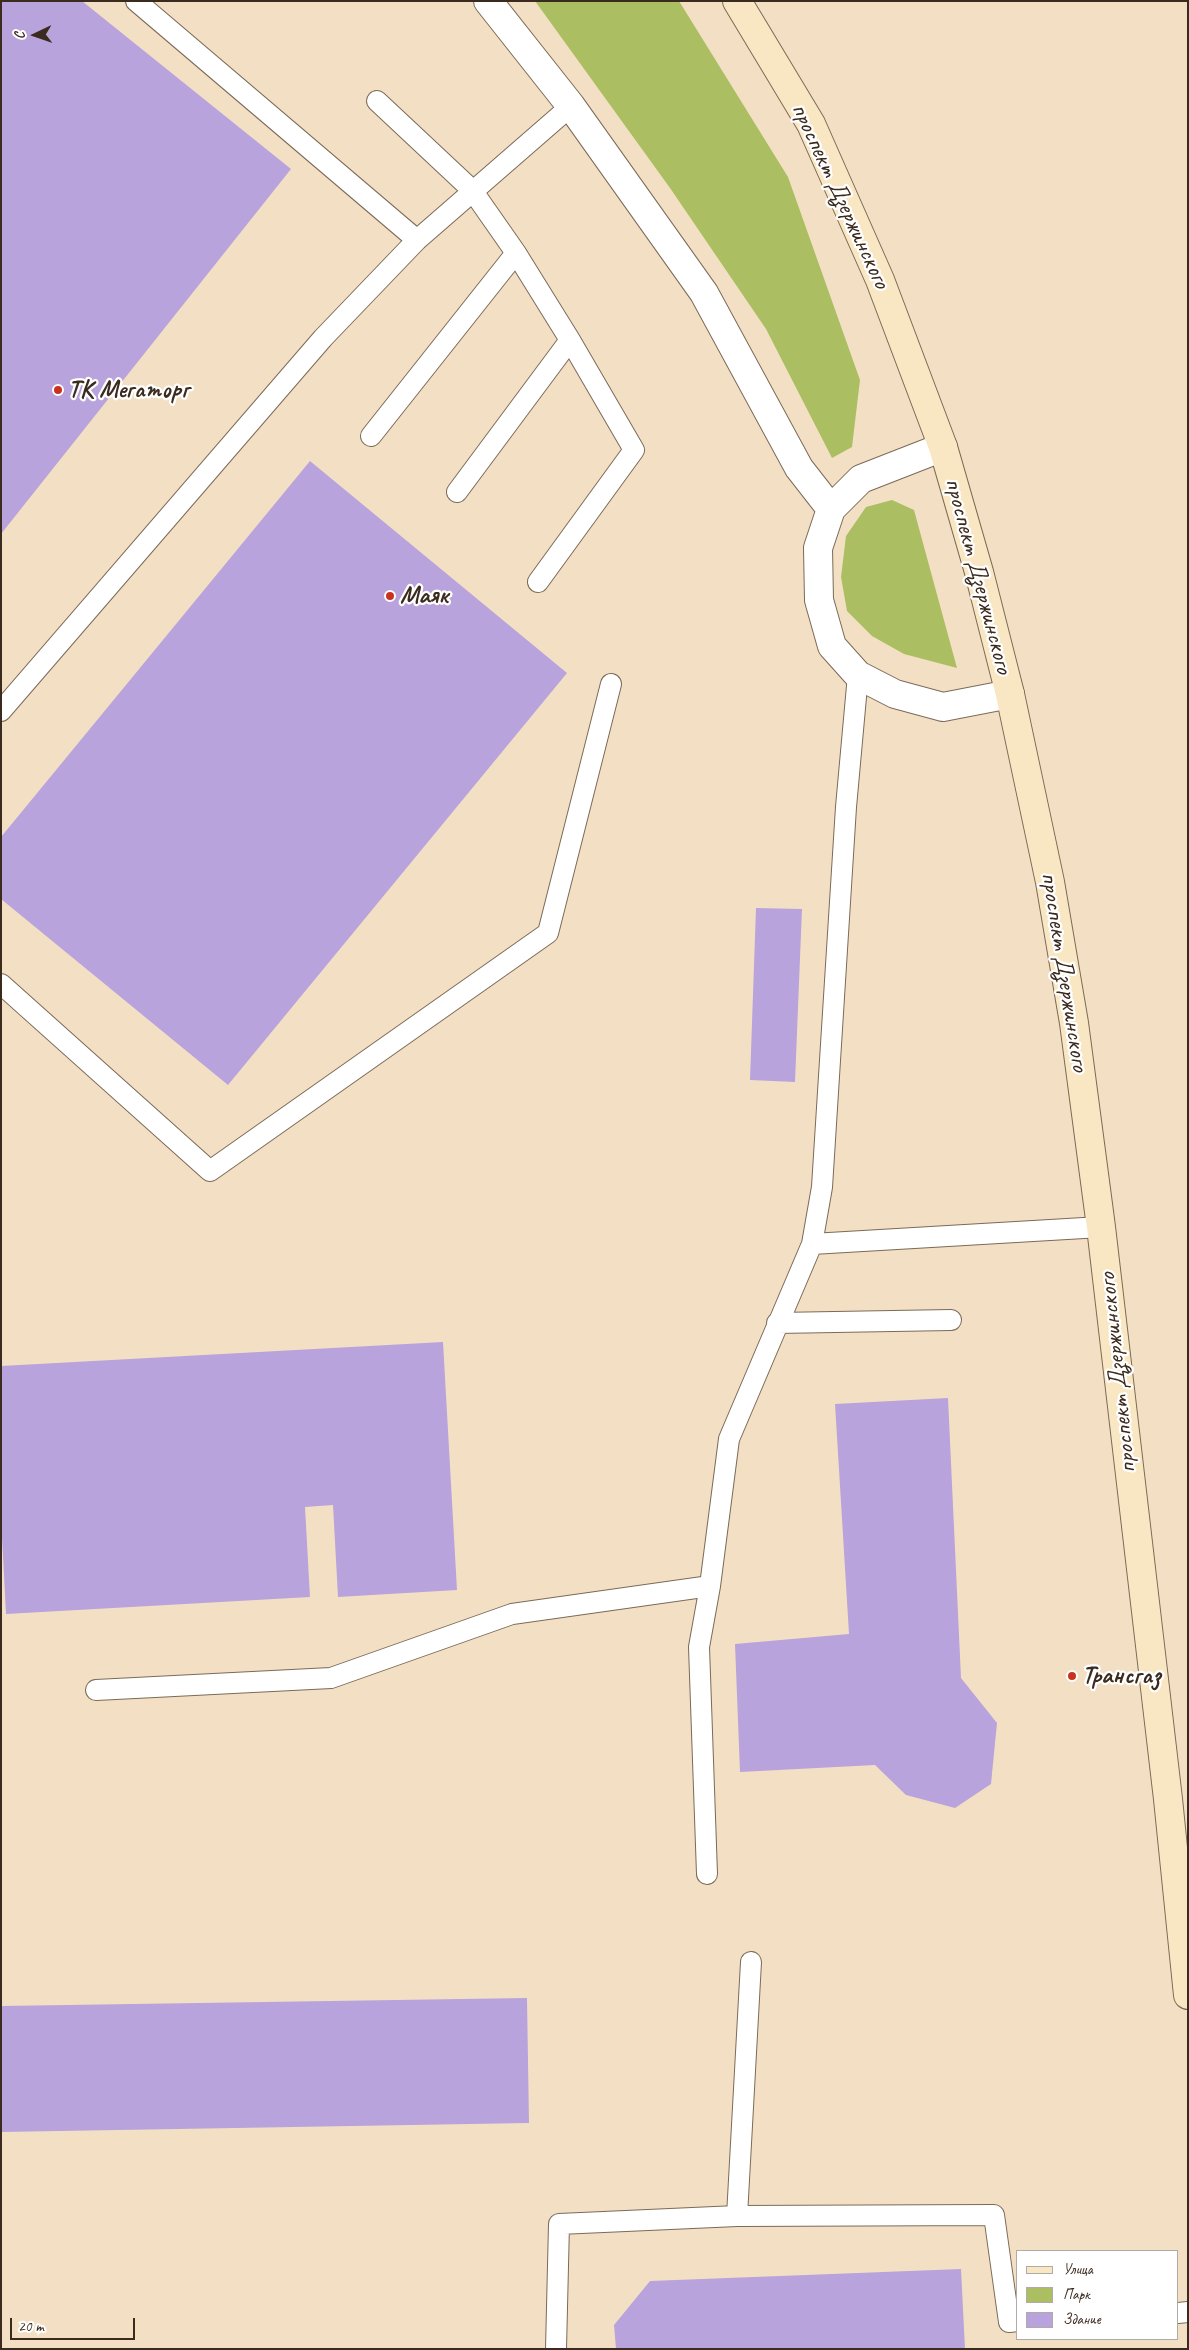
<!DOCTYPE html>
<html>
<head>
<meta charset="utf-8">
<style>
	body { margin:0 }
	#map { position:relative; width:1189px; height:2350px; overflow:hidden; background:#f3e0c4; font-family:Caveat,sans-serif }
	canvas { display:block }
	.frame { position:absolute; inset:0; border:2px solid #3b2a1e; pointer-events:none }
	.legend { position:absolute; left:1016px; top:2250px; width:162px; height:90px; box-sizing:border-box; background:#fff; border:1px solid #b1aaa5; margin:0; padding:6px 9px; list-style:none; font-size:15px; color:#3b2a1e }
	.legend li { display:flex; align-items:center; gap:10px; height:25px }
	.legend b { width:25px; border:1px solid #b1aaa5 }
	.north { position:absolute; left:10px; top:10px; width:50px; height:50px; -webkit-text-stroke:4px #fff; paint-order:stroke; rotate:267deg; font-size:14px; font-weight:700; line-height:20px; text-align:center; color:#3b2a1e }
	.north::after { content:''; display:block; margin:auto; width:18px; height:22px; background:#3b2a1e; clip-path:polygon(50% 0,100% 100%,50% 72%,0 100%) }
	.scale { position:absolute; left:10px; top:2318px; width:125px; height:22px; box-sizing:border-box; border:2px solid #3b2a1e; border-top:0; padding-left:6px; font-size:15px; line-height:18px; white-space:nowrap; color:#3b2a1e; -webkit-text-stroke:4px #fff; paint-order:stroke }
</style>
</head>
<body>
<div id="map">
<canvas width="1189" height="2350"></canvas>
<div class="frame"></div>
<ul class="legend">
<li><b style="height:6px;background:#f9e7c3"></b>Улица</li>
<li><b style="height:14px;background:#acbe62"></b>Парк</li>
<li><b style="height:14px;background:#b8a3dc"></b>Здание</li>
</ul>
<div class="north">С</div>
<div class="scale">20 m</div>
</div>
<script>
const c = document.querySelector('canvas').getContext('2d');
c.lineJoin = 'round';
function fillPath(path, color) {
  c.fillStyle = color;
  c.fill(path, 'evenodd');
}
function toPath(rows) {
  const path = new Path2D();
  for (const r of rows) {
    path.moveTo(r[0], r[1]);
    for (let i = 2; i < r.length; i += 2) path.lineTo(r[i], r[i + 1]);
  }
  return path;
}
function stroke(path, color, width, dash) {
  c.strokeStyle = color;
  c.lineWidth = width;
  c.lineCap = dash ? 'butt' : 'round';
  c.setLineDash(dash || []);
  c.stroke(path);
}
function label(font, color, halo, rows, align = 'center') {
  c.font = font + ' Caveat,sans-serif';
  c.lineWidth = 4.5;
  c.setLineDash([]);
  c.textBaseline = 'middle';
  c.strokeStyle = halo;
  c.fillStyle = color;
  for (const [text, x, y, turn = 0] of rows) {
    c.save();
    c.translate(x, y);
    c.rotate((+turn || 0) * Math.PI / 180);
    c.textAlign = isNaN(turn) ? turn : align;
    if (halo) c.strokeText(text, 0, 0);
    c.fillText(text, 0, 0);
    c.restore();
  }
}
fillPath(toPath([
	[535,1,679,1,788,177,860,380,852,447,832,458,766,329,670,188],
	[892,500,914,510,957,668,904,654,872,636,847,611,841,577,846,536,866,507]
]), '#acbe62');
fillPath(toPath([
	[1,1,82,1,291,169,1,534],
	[310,461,567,673,228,1085,1,899,1,837],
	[756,908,802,909,795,1082,750,1080],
	[443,1342,457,1590,338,1597,333,1505,305,1507,310,1597,6,1614,1,1518,1,1366],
	[948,1398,961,1678,997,1723,991,1784,955,1808,906,1795,875,1765,740,1772,735,1644,849,1634,835,1404],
	[527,1998,529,2123,1,2132,1,2006],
	[961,2269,965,2349,616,2349,614,2325,650,2281]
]), '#b8a3dc');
const service = toPath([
	[136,1,417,240],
	[377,101,472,190,516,253,570,340,634,450,538,582],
	[371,436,516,253],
	[457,492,570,340],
	[1,711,323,338,417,240,571,106],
	[1,984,210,1171,548,933,611,684],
	[812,1244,1101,1227],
	[777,1323,951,1320],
	[96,1690,331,1678,512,1614,710,1586,729,1439,812,1244,822,1187,846,807,858,675],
	[707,1874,699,1647,710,1586],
	[737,2216,751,1962],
	[1178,2313,1188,2312],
	[556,2349,559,2224,737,2216,994,2215,1009,2322,1018,2321]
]);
const minor = toPath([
	[488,1,571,106,704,293,799,468,831,509],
	[943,447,861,479,831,509,818,548,819,600,832,646,858,675,895,694,943,707,1010,694]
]);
const secondary = toPath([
	[737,1,811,124,880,280,943,447,979,572,1010,694,1050,882,1074,1023,1101,1227,1168,1799,1188,1995]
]);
stroke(service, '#7b6a58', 22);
stroke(minor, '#7b6a58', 30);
stroke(secondary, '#7b6a58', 30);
stroke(service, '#fff', 20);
stroke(minor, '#fff', 28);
stroke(secondary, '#f9e7c3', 28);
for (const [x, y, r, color] of [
	[58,390,5,"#c8321e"],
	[390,596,5,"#c8321e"],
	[1072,1676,5,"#c8321e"]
]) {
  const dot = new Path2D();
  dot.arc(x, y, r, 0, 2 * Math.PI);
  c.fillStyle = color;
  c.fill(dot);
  stroke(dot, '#fff', 2);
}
label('25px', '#3b2a1e', '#fff', [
	["проспект Дзержинского",840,196,65],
	["проспект Дзержинского",978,576,75],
	["проспект Дзержинского",1064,972,81],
	["проспект Дзержинского",1118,1373,-96]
]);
label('bold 25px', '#3b2a1e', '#fff', [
	["ТК Мегаторг",68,390],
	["Маяк",400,596],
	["Трансгаз",1082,1676]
], 'left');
</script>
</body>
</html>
